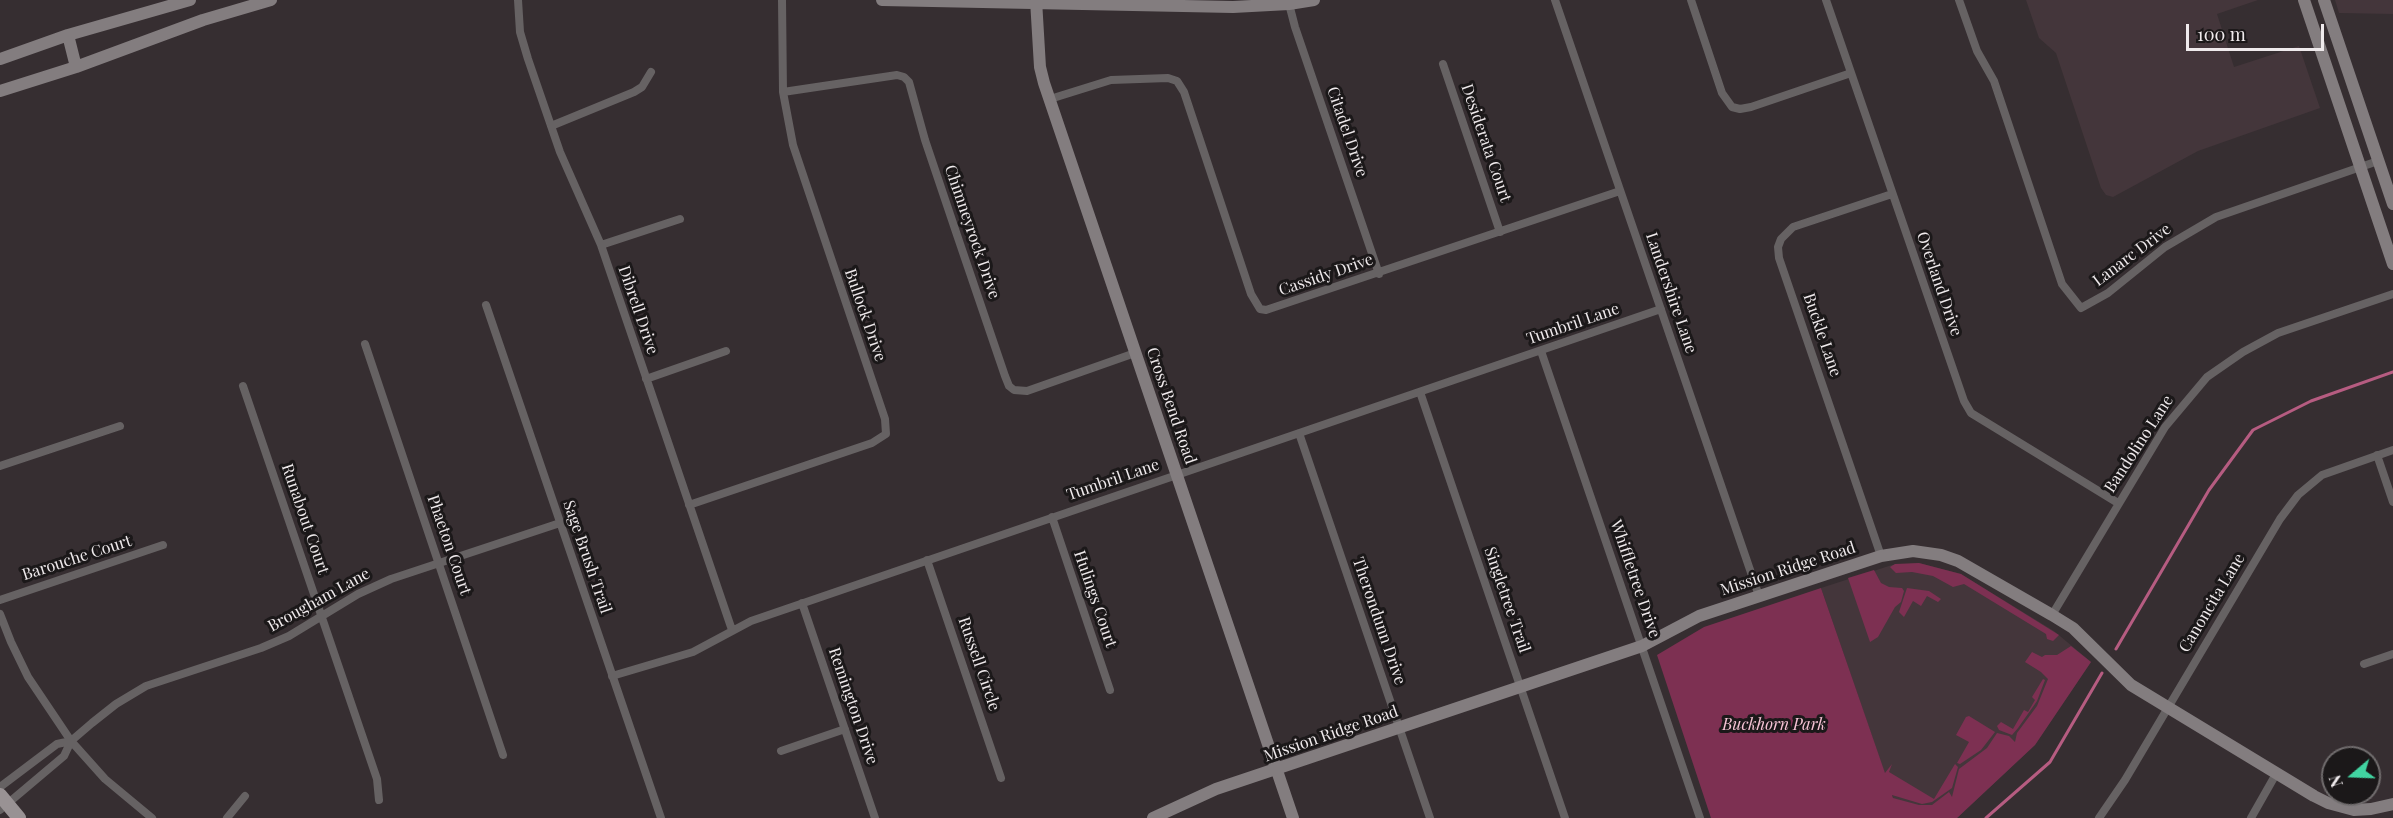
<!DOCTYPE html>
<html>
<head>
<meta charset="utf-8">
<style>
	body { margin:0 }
	#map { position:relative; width:2393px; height:818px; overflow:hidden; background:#362e31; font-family:"Playfair Display",serif }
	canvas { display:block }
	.north { position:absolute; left:2321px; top:746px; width:60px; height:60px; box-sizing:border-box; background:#1b1819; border:2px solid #706c6d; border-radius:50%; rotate:251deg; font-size:16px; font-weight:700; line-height:24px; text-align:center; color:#efeaec }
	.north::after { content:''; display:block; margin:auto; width:21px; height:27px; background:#41d4a1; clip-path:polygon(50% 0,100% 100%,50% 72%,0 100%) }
	.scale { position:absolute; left:2186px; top:24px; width:138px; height:27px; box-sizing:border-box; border:3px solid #efeaec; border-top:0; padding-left:8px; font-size:18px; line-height:21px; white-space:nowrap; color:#efeaec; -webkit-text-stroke:4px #1b1819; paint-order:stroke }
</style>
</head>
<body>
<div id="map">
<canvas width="2393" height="818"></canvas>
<div class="north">N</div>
<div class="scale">100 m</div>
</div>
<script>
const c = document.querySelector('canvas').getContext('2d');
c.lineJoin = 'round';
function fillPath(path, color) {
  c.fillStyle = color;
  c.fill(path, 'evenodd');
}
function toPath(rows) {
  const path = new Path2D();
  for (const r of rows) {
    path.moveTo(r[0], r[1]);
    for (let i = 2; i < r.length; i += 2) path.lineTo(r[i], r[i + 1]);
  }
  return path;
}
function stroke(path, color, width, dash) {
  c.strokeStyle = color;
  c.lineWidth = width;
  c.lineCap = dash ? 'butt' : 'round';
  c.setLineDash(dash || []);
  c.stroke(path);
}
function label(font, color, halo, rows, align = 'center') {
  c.font = font + ' "Playfair Display",serif';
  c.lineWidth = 6;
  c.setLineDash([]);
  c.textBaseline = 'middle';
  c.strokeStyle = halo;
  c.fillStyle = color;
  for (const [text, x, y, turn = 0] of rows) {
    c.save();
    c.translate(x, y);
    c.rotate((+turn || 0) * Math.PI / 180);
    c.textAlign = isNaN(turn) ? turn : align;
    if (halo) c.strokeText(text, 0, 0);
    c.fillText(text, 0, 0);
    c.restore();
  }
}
fillPath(toPath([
	[2026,0,2258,0,2217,14,2234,67,2299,46,2320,108,2198,151,2113,197,2106,195,2101,188,2056,53,2039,38],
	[2335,0,2393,0,2393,14,2339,13],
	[1919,563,1961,574,2054,631,2091,662,2035,745,1957,818,1900,818,1821,588,1892,565]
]), '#44363b');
fillPath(toPath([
	[1919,563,1961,574,2059,635,2053,641,2047,639,2046,634,1964,584,1953,587,1933,576,1912,572,1896,573,1890,567,1895,564],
	[1874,570,1881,583,1889,587,1902,588,1904,591,1901,602,1895,607,1878,637,1870,642,1848,578],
	[1821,588,1885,773,1892,764,1889,772,1934,799,1955,764,1958,767,1952,788,1932,802,1922,804,1892,795,1893,798,1919,805,1932,805,1949,792,1952,797,1959,769,1987,748,1997,733,2009,736,2015,742,2017,733,2037,706,2048,679,2041,672,2025,662,2032,652,2042,657,2045,655,2057,655,2071,646,2091,662,2035,745,1957,818,1711,818,1657,655,1704,627],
	[1907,588,1929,591,1941,599,1938,602,1927,596,1921,606,1913,601,1904,617,1899,612],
	[2043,679,2045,680,2037,701,2018,728,2012,735,1999,730,1997,726,2001,722,2013,729,2024,710,2028,712,2035,700,2032,697],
	[1969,716,1995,732,1981,750,1960,764,1957,763,1969,742,1956,735,1966,717]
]), '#7d3052');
stroke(toPath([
	[2116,649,2209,490,2253,430,2311,401,2393,372],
	[1986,818,2050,762,2102,673]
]), '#b65c81', 3);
stroke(toPath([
	[518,0,520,32,528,59,560,152,601,245,732,630],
	[1288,0,1295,27,1379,274],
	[1555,0,1759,596],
	[1691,0,1722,93,1732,107,1740,109,1751,107,1851,73],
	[1826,0,1964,401,1971,413,2118,503],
	[1959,0,1977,51,1994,81,2062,284,2081,308,2108,293,2165,247,2216,217,2378,161],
	[1443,64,1500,232],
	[783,92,897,75,904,77,909,82,925,140,956,232,1005,376,1009,386,1014,390,1027,391,1135,353],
	[1050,99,1111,80,1168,78,1177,81,1184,92,1251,294,1260,309,1266,310,1620,191],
	[551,126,634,92,642,87,651,72],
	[601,245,680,219],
	[486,305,661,818],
	[365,344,503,755],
	[1541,351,1700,818],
	[646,379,726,351],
	[243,386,377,779,379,800],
	[1420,392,1565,818],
	[1299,433,1430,818],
	[2377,455,2393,502],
	[0,466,120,426],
	[689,505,872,443,886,434,885,419,793,145,783,92,782,0],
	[1052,517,1110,690],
	[1881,556,1779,258,1778,247,1781,239,1793,227,1892,194],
	[927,560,1001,778],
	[0,600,163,545],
	[802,603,875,818],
	[0,614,11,642,28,677,71,741,105,779,152,818],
	[2052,615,2165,427,2207,377,2243,352,2278,333,2393,294],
	[2364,664,2393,654],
	[612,676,693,652,751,621,1661,309],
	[781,751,845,729],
	[0,787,57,744,71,741],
	[0,810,64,756,71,741,92,723,116,704,146,686,261,648,289,636,358,594,391,579,560,523],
	[227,818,245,796],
	[2099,818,2125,780,2280,519,2298,495,2322,475,2393,450],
	[2251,818,2276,774]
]), '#666263', 8);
stroke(toPath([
	[882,0,1233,7,1289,4,1314,0],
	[1036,0,1040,67,1044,83,1293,818],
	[2304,0,2393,264],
	[2324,0,2393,204],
	[68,35,76,67],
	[0,59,68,35,190,0],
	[0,91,76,67,203,20,271,0],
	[1153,818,1216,789,1642,646,1699,616,1881,556,1913,551,1941,555,1958,561,2052,615,2073,628,2131,685,2314,796,2328,803,2354,810,2371,809,2393,804]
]), '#837d7f', 12);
stroke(toPath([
	[0,795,19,818]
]), '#999294', 14);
label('16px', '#efeaec', '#1b1819', [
	["Citadel Drive",1347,132,71],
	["Desiderata Court",1486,143,71],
	["Chimneyrock Drive",972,232,71],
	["Lanarc Drive",2132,255,-37],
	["Cassidy Drive",1326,275,-19],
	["Overland Drive",1939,284,71],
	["Landershire Lane",1671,293,71],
	["Dibrell Drive",638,310,71],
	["Bullock Drive",865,315,71],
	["Tumbril Lane",1573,324,-19],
	["Buckle Lane",1822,335,71],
	["Cross Bend Road",1171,406,71],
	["Bandolino Lane",2139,444,-57],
	["Tumbril Lane",1113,480,-19],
	["Runabout Court",305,519,71],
	["Phaeton Court",449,545,71],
	["Sage Brush Trail",587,557,71],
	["Barouche Court",77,558,-18],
	["Mission Ridge Road",1788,569,-18],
	["Whiffletree Drive",1635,579,71],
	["Hulings Court",1095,599,71],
	["Brougham Lane",319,600,-29],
	["Singletree Trail",1507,600,71],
	["Canoncita Lane",2212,603,-59],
	["Therondunn Drive",1379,621,71],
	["Russell Circle",979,664,71],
	["Remington Drive",853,706,71],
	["Mission Ridge Road",1331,734,-19]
]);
label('italic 16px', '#f7c4d6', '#1b1819', [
	["Buckhorn Park",1774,725]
]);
</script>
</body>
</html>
